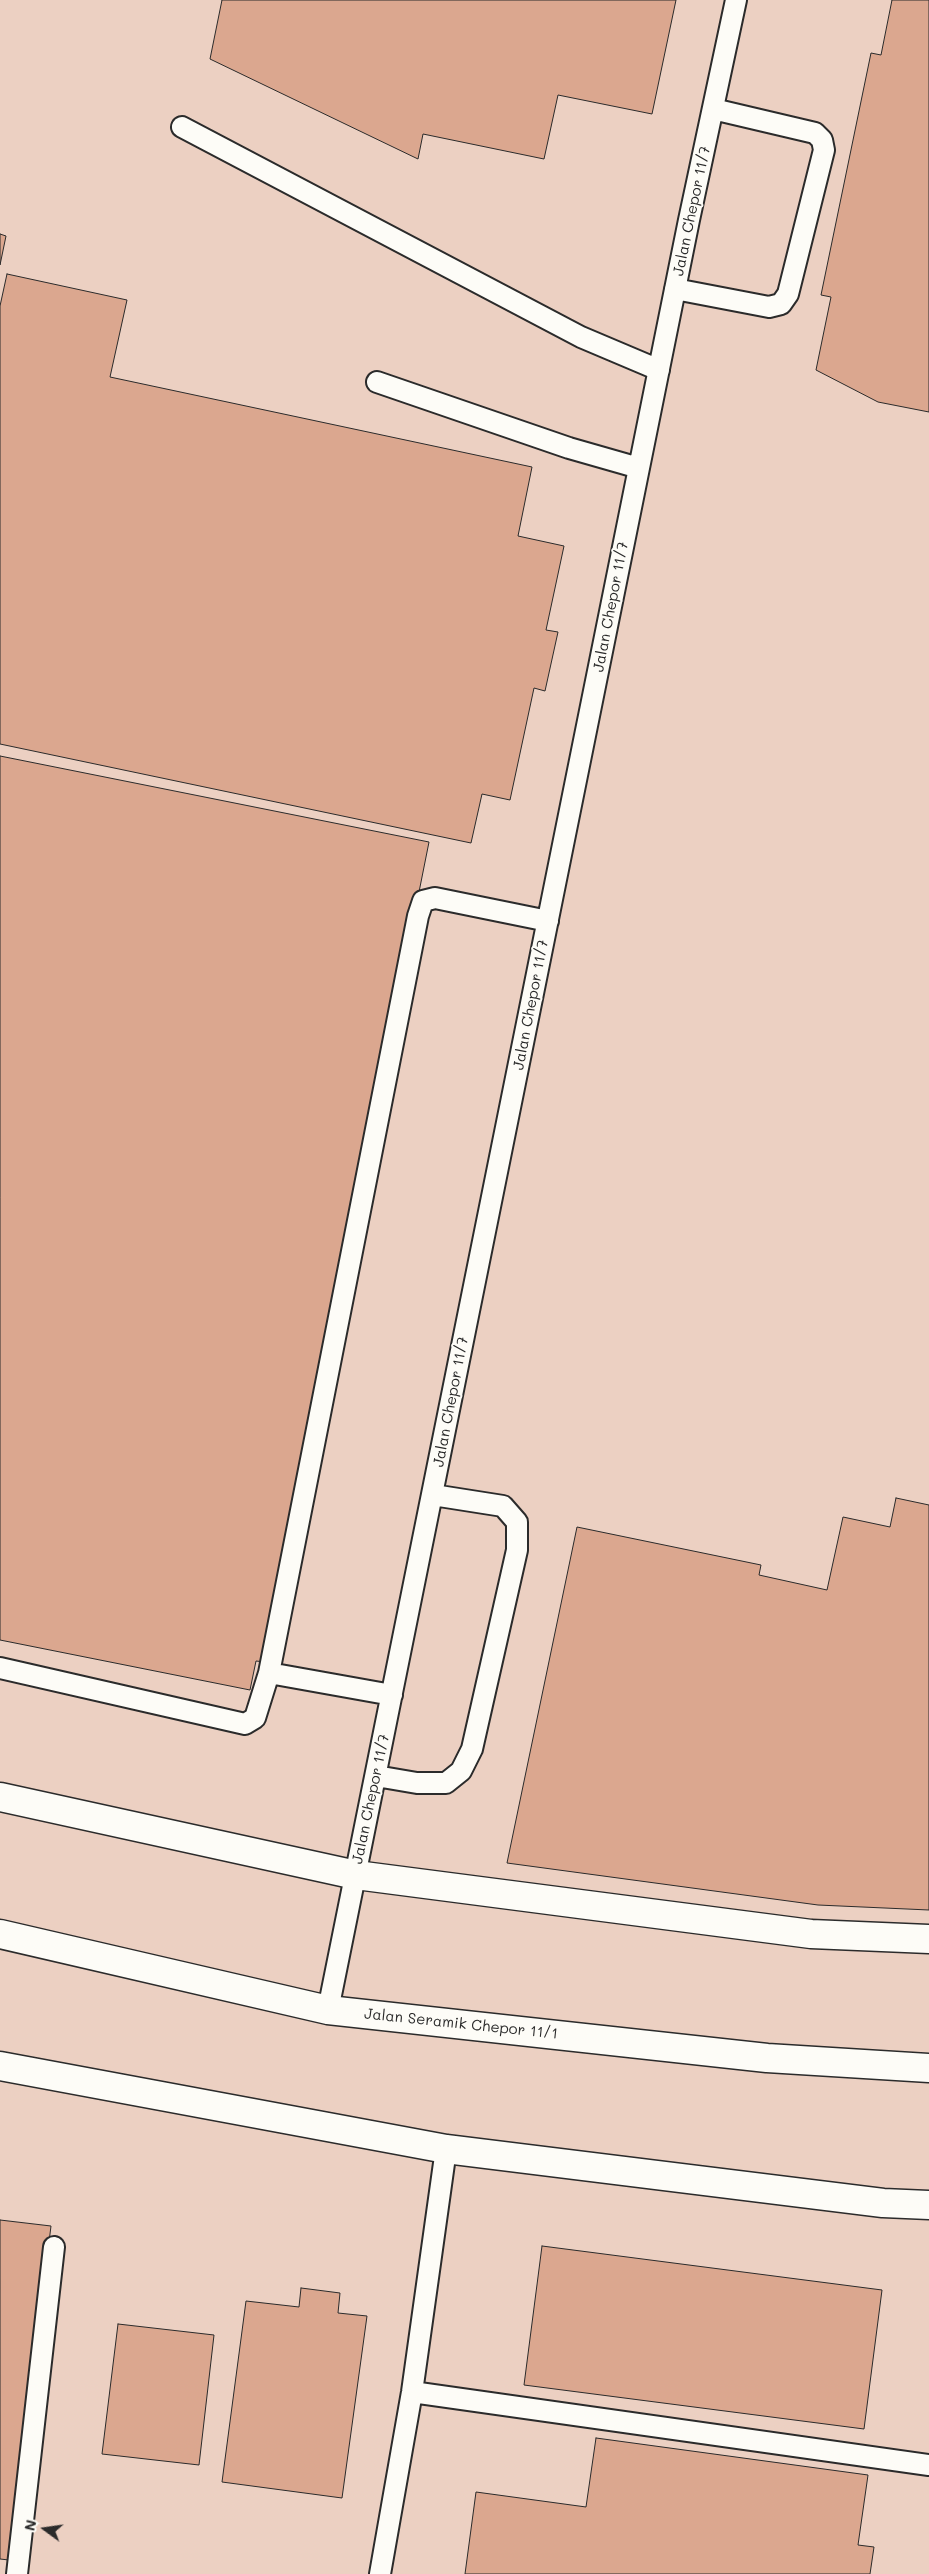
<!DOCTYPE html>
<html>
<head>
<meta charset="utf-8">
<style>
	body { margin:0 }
	#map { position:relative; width:929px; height:2574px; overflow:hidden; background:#f3e2d8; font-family:Mali,sans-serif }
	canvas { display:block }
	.north { position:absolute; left:20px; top:2504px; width:50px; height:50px; -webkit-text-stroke:4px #fdfcf7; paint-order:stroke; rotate:284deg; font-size:14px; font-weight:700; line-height:20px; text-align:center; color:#2b2b2b }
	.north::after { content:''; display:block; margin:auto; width:18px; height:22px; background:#2b2b2b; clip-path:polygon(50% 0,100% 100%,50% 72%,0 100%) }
</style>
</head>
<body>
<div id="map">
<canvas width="929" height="2574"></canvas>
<div class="north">N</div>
</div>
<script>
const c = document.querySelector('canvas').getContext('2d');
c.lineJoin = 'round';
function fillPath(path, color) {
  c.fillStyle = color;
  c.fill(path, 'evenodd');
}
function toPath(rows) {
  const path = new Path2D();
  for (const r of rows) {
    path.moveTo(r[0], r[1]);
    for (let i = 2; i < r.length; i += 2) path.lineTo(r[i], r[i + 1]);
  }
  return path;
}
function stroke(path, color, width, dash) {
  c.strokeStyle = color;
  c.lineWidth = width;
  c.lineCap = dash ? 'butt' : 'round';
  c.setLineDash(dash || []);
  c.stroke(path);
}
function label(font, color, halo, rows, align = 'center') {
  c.font = font + ' Mali,sans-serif';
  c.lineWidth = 4;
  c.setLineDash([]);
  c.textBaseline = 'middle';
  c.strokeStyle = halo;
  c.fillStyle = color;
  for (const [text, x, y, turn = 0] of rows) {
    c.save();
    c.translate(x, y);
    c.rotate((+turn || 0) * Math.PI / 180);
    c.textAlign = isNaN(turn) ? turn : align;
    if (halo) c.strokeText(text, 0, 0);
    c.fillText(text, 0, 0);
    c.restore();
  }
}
fillPath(toPath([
	[0,0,929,0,929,2574,0,2574]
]), '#ecd0c2');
const building = toPath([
	[222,0,676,0,652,114,558,95,544,159,423,134,418,159,210,59,222,0],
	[892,0,929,0,929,412,878,402,816,370,831,297,821,295,871,53,881,55,892,0],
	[0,234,6,236,0,265,0,234],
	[7,274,127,300,110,377,532,467,518,536,564,546,546,630,558,632,545,691,534,688,510,800,482,794,471,843,0,744,0,306,7,274],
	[0,756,429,842,265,1662,256,1661,250,1690,0,1640,0,756],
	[896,1498,929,1505,929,1910,818,1905,507,1863,577,1527,761,1565,759,1575,827,1590,843,1517,890,1527,896,1498],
	[0,2220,51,2226,9,2560,0,2559,0,2220],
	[542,2246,882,2290,864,2429,524,2385,542,2246],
	[301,2288,340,2293,338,2313,367,2316,342,2498,222,2482,246,2301,299,2307,301,2288],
	[118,2324,214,2335,199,2465,102,2454,118,2324],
	[596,2438,868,2475,858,2545,874,2547,870,2574,465,2574,476,2492,586,2507,596,2438]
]);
fillPath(building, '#dba78f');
stroke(building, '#2b2b2b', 1);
const lane = toPath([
	[182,127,581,337,659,370],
	[675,289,769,307,781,304,788,294,824,150,822,140,815,133,713,109],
	[377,382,569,448,639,468],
	[0,1668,245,1724,255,1718,269,1673],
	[392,1695,269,1673,418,916,423,901,435,898,548,921],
	[376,1776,417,1783,446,1783,461,1771,472,1749,517,1550,517,1522,503,1506,433,1495],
	[328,2010,689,220,736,0],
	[412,2392,929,2465],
	[17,2574,54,2247],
	[380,2574,412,2392,446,2149]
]);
const street = toPath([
	[0,1797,356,1875,811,1934,929,1939],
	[0,1934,328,2010,767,2058,929,2068],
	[0,2066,446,2149,883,2203,929,2205]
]);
stroke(lane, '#2b2b2b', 24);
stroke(street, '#2b2b2b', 31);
stroke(lane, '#fdfcf7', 20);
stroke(street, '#fdfcf7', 28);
label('15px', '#2b2b2b', '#fdfcf7', [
	["Jalan Chepor 11/7",692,211,-78],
	["Jalan Chepor 11/7",611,607,-79],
	["Jalan Chepor 11/7",531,1005,-79],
	["Jalan Chepor 11/7",451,1402,-79],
	["Jalan Chepor 11/7",371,1799,-78],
	["Jalan Seramik Chepor 11/1",461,2024,6]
]);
</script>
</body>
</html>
